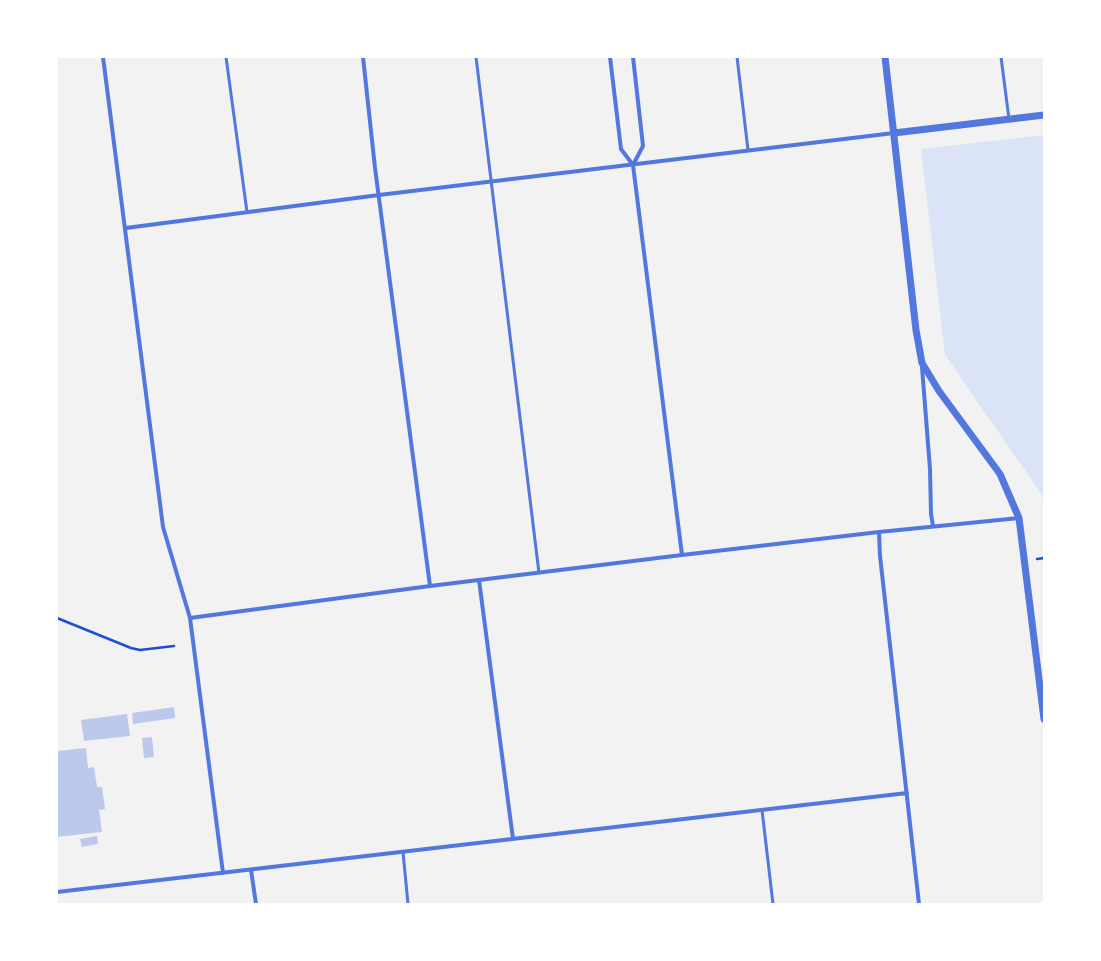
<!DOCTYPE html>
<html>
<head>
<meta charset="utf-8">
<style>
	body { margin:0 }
	#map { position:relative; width:1101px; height:961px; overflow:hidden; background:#f2f2f2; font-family:"Times New Roman",serif }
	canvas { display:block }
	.frame { position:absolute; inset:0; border:58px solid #fff; pointer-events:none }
</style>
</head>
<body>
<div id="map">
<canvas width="1101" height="961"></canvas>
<div class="frame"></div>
</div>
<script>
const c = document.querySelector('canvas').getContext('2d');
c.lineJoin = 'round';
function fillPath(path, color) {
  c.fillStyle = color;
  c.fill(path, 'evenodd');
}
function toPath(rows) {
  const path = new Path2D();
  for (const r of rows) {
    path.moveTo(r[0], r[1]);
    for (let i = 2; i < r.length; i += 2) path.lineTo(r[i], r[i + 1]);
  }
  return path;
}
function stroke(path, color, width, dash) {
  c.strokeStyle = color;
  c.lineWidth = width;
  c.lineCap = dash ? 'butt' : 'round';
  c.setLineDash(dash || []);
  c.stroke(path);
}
fillPath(toPath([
	[1044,135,1044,512,1042,495,945,355,921,149]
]), '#dbe4f7');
fillPath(toPath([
	[174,707,175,718,133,724,132,713],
	[127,714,130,736,84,741,81,720],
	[152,737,154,757,144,758,142,738],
	[86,748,88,768,94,767,97,787,102,787,105,809,99,810,102,832,57,837,57,751],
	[97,836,98,844,82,847,80,839]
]), '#bdc9ec');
stroke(toPath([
	[1037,559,1044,558],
	[57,618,131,648,140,650,174,646]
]), '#1d4ed8', 2.5);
stroke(toPath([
	[226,57,247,212],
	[476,57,539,573],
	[737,57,748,150],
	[1001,57,1009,119],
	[762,810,773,904],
	[403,852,408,904]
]), '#5277de', 3);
stroke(toPath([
	[103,57,163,527,190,618,223,873],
	[363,57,375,168,430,586],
	[610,57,621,149,633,165],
	[633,57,643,146,633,165,682,555],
	[126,228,379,195,894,133],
	[922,367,930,469,931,514,933,526],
	[879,532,880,556,919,904],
	[479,580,513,839],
	[190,618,430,586,682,555,879,532,1019,518],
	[251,870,256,904],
	[57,892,907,793]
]), '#5277de', 4);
stroke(toPath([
	[885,57,916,330,922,363,939,391,1000,474,1019,518,1044,719],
	[894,133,1044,115]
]), '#5277de', 7);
</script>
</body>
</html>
